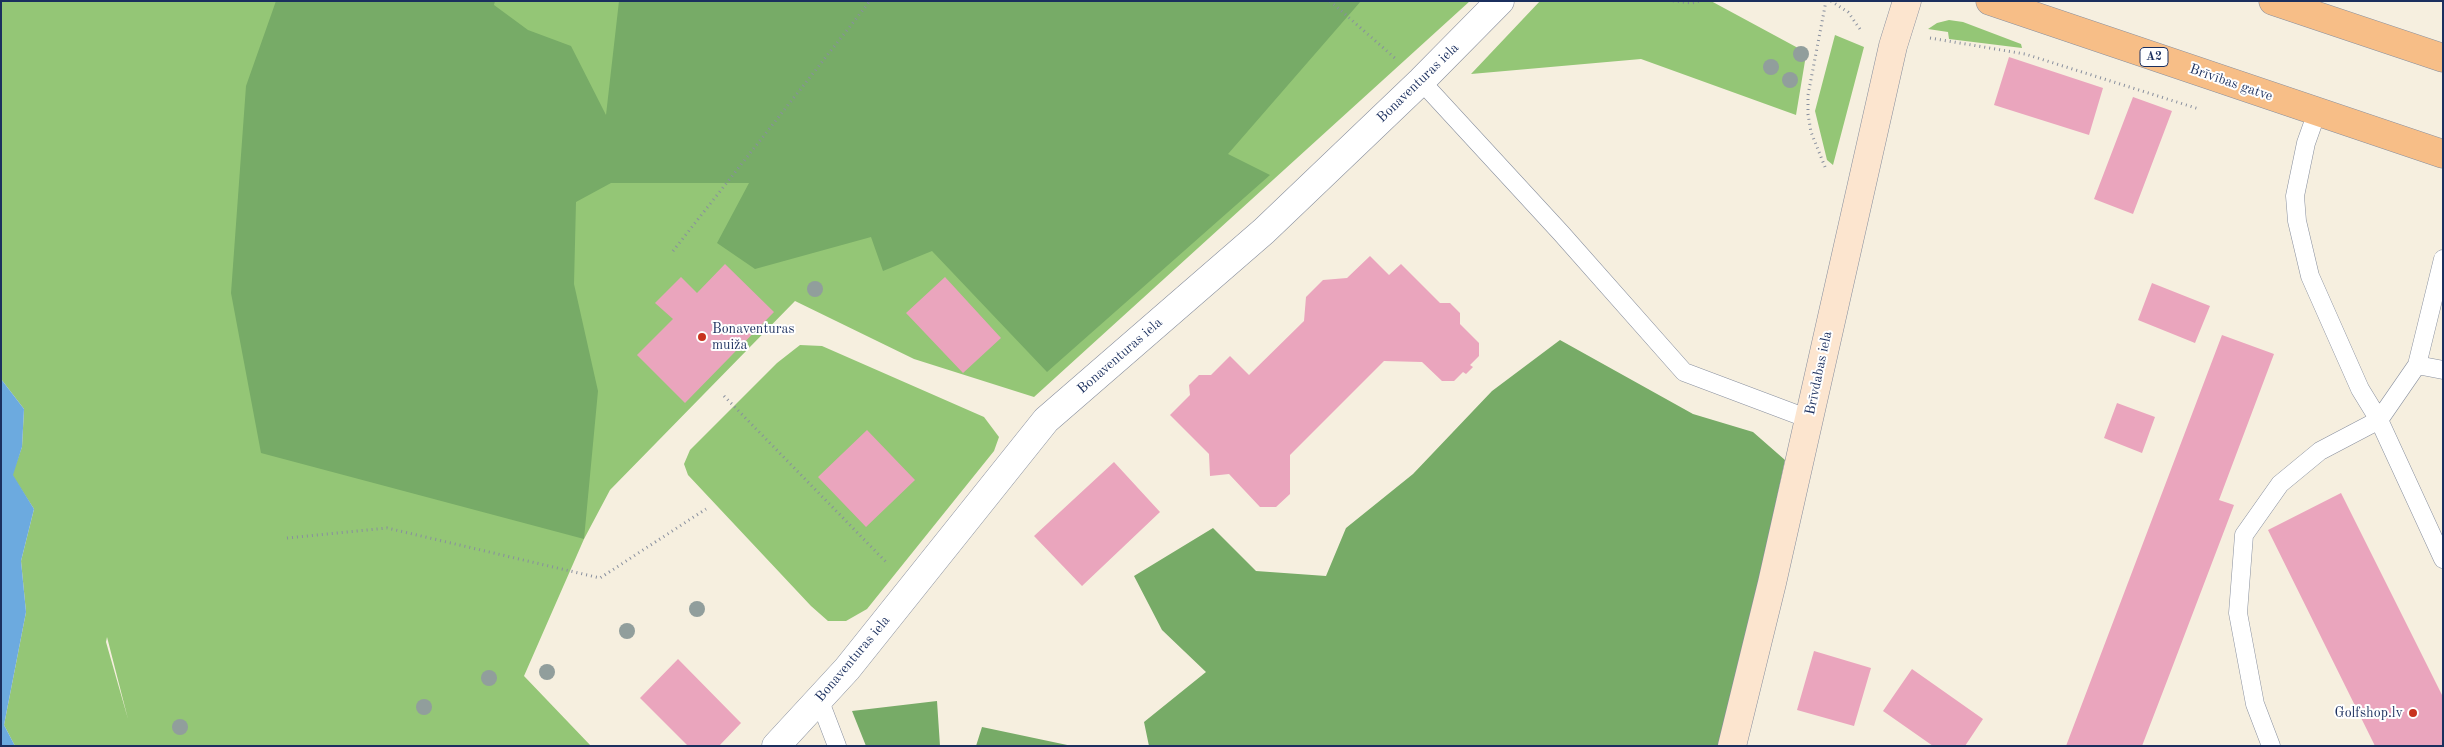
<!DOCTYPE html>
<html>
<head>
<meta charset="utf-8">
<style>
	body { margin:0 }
	#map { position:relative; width:2444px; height:747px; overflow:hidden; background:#f6efdf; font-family:"Old Standard TT",serif }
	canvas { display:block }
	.frame { position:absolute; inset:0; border:2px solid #1b2f5e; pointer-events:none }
</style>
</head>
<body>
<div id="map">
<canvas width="2444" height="747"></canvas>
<div class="frame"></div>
</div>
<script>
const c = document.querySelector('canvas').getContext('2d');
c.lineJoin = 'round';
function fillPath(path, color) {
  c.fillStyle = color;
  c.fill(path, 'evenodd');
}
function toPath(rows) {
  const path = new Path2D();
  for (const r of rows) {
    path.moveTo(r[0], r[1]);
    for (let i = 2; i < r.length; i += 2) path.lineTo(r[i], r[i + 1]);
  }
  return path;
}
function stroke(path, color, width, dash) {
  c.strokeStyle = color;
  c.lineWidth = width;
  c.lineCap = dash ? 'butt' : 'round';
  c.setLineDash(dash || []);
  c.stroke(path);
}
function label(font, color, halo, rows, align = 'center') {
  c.font = font + ' "Old Standard TT",serif';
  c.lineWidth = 4;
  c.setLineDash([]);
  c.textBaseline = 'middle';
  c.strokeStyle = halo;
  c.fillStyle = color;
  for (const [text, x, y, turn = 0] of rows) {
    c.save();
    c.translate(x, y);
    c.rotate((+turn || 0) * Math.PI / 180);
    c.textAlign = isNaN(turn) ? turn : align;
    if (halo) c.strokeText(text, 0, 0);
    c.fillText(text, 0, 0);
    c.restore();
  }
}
fillPath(toPath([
	[1,1,1470,1,1034,397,914,359,795,301,610,490,584,539,524,676,591,746,15,746,4,725,26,612,21,561,34,509,12,475,22,447,24,409,1,379],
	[107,637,128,719,106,642],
	[1540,1,1711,1,1798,48,1795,57,1805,61,1796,115,1641,59,1471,74],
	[1949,20,1963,22,2021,44,2022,48,1949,39,1948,32,1928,29,1937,23],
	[1835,35,1864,47,1833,165,1827,160,1815,111],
	[800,345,822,346,984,417,999,437,994,451,867,609,846,621,828,621,811,606,688,475,684,464,690,450,777,363]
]), '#94c676');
fillPath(toPath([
	[276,1,495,1,494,5,528,30,571,46,606,115,619,1,1361,1,1228,154,1270,175,1047,372,932,251,883,271,871,237,755,269,717,243,749,183,611,183,576,202,574,284,598,391,584,539,261,453,231,293,246,86],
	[1560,340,1693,414,1753,432,1785,460,1724,746,1149,746,1144,722,1206,672,1162,630,1134,576,1213,528,1256,571,1326,576,1346,528,1413,474,1492,391],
	[937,701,940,746,866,746,852,711],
	[982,727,1072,746,976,746]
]), '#77ab67');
fillPath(toPath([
	[1,379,24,409,22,447,13,475,34,509,21,561,26,612,4,725,15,746,1,746]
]), '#6caadf');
fillPath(toPath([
	[2009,57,2103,88,2089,135,1994,105],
	[2133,97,2172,111,2133,214,2094,199],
	[1370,256,1389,275,1401,264,1440,303,1450,303,1460,313,1460,324,1479,343,1479,356,1470,365,1473,367,1466,374,1463,372,1454,381,1442,381,1422,362,1384,361,1290,455,1290,494,1276,507,1260,507,1229,474,1210,476,1209,454,1170,415,1190,395,1189,385,1199,375,1211,375,1230,356,1249,375,1304,321,1306,297,1323,280,1347,278],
	[725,264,774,312,685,403,637,355,673,319,655,303,681,277,697,293],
	[945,277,1001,338,963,373,906,313],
	[2152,283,2210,306,2195,343,2138,320],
	[2222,335,2274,354,2219,500,2234,505,2167,681,2142,746,2066,746],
	[2117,403,2155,417,2142,453,2104,438],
	[867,430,915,480,866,527,818,477],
	[1114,462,1160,512,1082,586,1034,536],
	[2341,493,2443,697,2443,746,2375,746,2268,530],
	[1814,651,1871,668,1854,726,1797,710],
	[678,659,741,723,719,746,688,746,640,698],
	[1912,669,1983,719,1965,746,1933,746,1883,711]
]), '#eaa5bd');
const lane = toPath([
	[1421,81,1561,233,1684,372,1809,419],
	[2317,112,2306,143,2295,196,2297,221,2310,276,2360,389,2379,420,2443,559],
	[2417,365,2443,370],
	[819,699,837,746],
	[2271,746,2255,704,2238,613,2244,535,2280,484,2320,451,2379,420,2417,365,2443,259]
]);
const street = toPath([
	[776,746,847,669,1046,420,1264,231,1421,81,1500,1]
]);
const secondary = toPath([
	[1732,746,1772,583,1893,46,1907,1]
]);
const highway = toPath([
	[1990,1,2443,154],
	[2273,1,2443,58]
]);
stroke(lane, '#888f9e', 19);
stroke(street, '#888f9e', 29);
stroke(secondary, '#888f9e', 29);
stroke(highway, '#888f9e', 29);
stroke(toPath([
	[1330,1,1396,59],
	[1673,1,1692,3,1700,1],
	[1831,1,1848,12,1862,32],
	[1930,38,2025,54,2199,109],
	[1825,167,1811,132,1808,114,1808,95,1826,1],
	[673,251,870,1],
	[724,396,888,564],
	[287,538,387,528,600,578,706,509]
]), '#888f9e', 3, [1, 4]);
stroke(lane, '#fff', 18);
stroke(street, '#fff', 28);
stroke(secondary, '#fce5cf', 28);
stroke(highway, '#f7be87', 28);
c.fillStyle = '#919e9c';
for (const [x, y] of [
	[1801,54],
	[1771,67],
	[1790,80],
	[815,289],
	[697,609],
	[627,631],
	[547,672],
	[489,678],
	[424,707],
	[180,727]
]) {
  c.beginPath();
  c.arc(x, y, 8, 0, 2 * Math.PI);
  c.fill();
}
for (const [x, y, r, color] of [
	[702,337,5,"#c8321e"],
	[2413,713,5,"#c8321e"]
]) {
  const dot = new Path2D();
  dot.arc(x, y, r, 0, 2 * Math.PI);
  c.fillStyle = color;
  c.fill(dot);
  stroke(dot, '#fff', 2);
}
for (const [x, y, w] of [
	[2154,57,28]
]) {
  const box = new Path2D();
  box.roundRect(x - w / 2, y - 9.5, w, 19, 4);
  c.fillStyle = '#fff';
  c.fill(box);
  stroke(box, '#1b2f5e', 1);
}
label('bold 12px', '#1b2f5e', null, [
	["A2",2154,57]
]);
label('14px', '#1b2f5e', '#fff', [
	["Bonaventuras iela",1418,83,-44],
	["Brīvības gatve",2231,83,19],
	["Bonaventuras iela",1120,356,-41],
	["Brīvdabas iela",1819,373,-78],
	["Bonaventuras iela",853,659,-50]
]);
label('14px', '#1b2f5e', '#fff', [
	["Bonaventuras",712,329],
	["muiža",712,345],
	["Golfshop.lv",2403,713,"right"]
], 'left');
</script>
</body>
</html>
